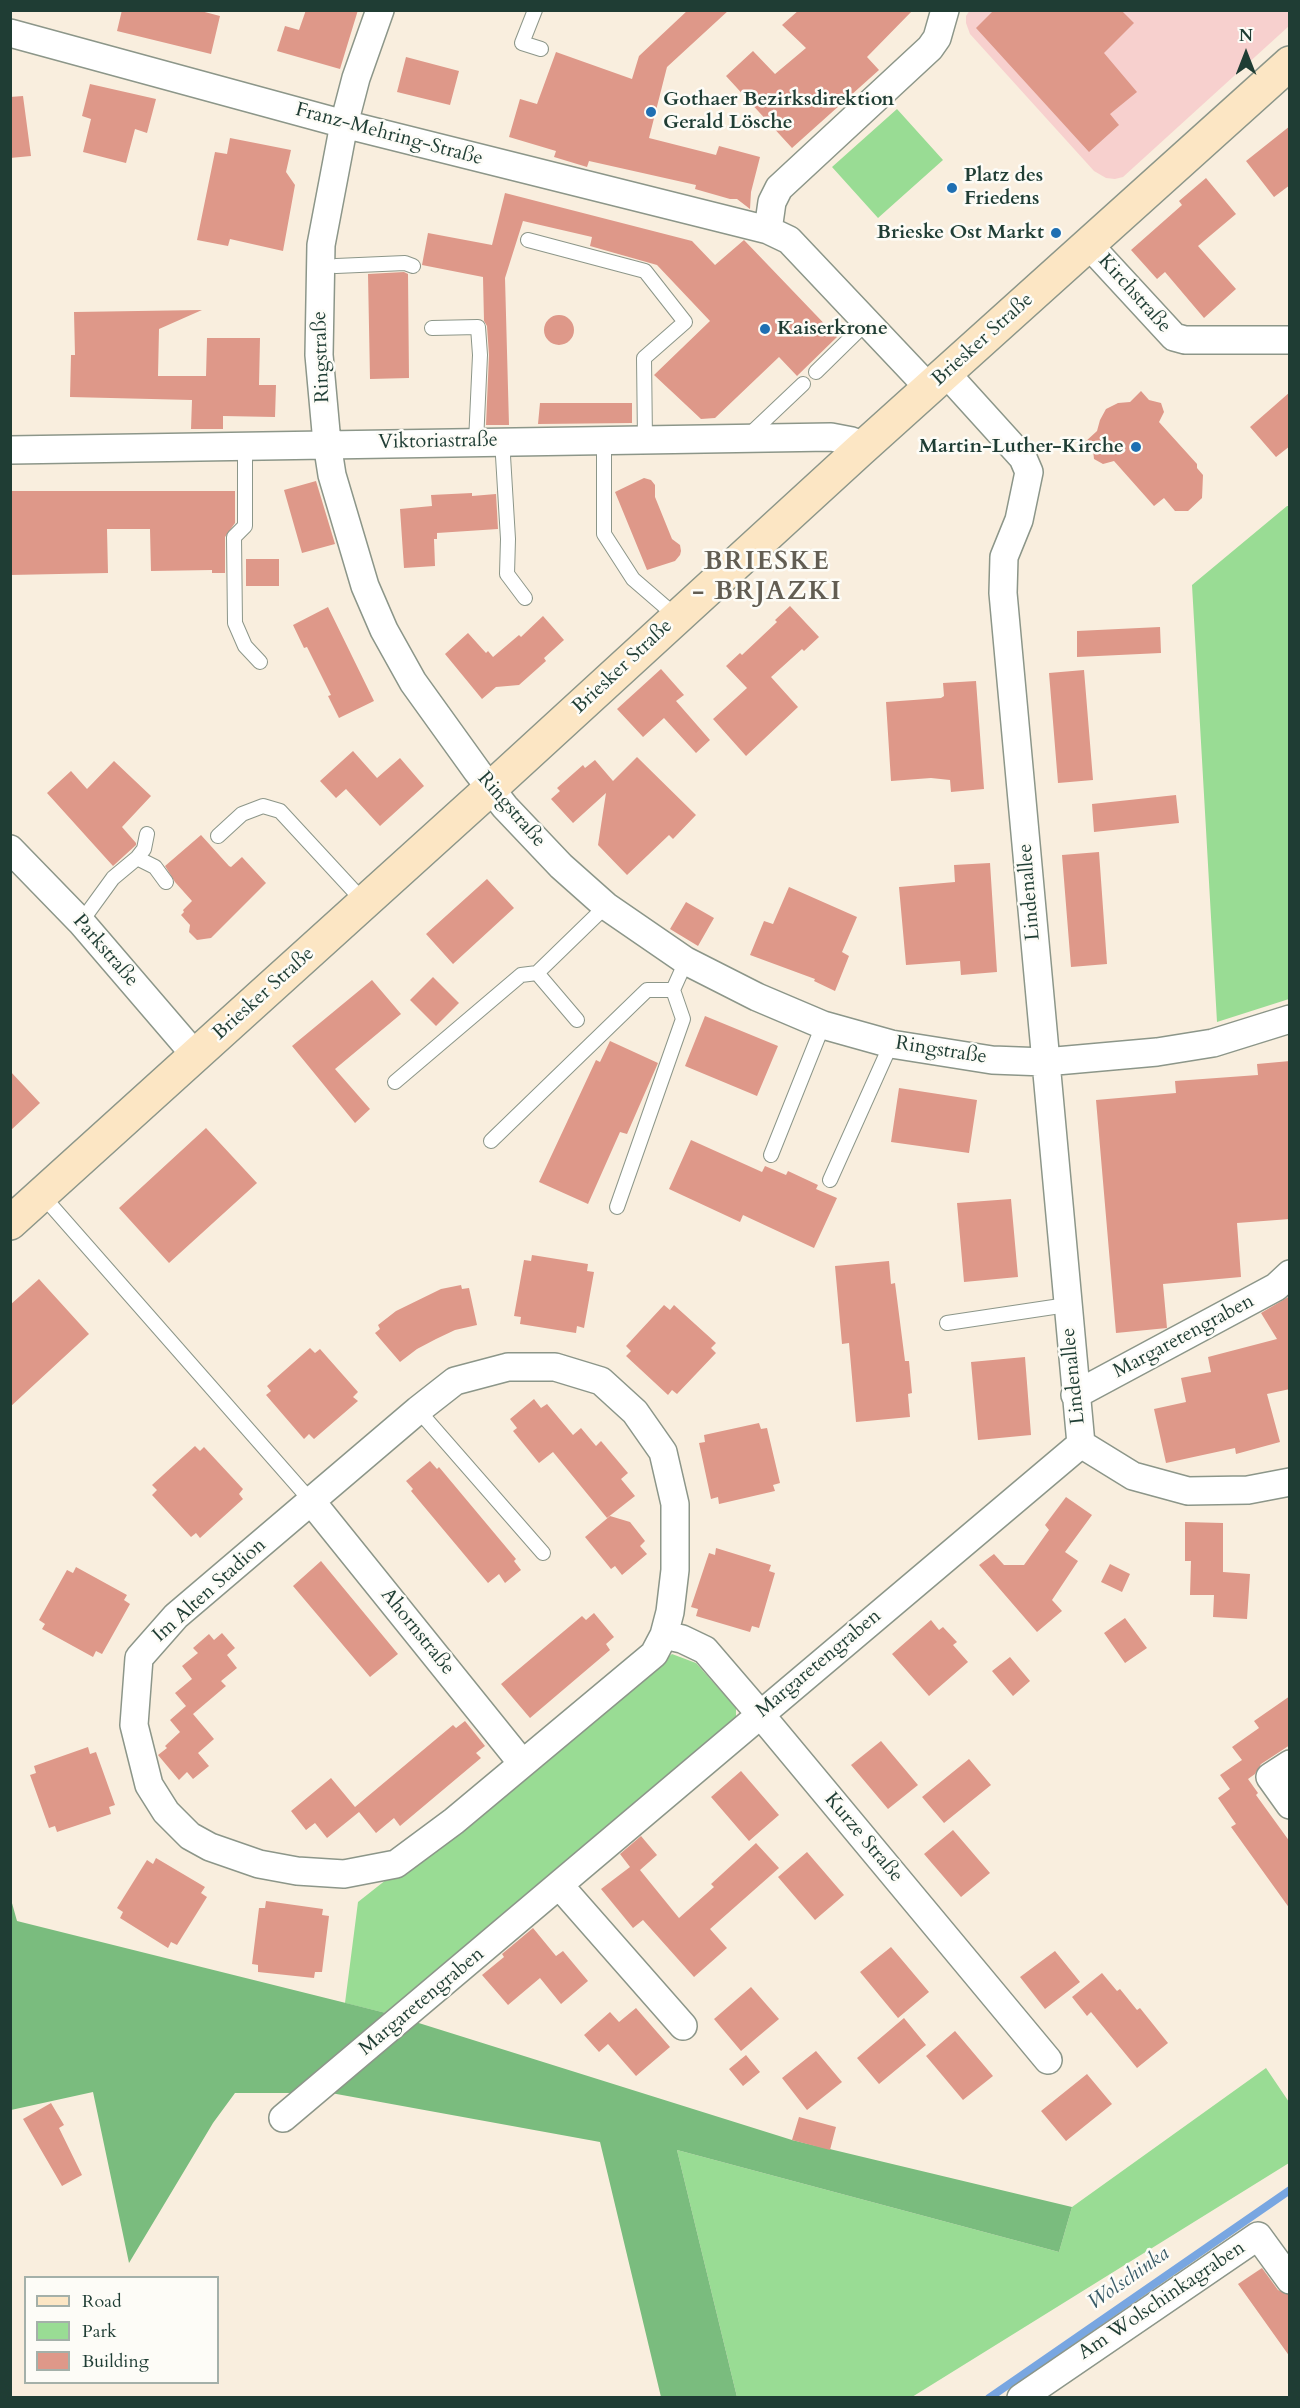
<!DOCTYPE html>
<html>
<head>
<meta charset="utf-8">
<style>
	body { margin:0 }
	#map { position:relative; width:1300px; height:2408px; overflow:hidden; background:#f9eede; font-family:Cardo,serif }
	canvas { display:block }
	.frame { position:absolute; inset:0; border:12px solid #1f3d34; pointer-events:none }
	.legend { position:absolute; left:24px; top:2276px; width:195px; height:108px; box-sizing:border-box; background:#fdfcf7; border:2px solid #a4b0a9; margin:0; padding:8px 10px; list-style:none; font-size:18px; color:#1f3d34 }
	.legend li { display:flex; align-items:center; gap:12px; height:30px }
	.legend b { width:30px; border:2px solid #a4b0a9 }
	.north { position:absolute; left:1216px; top:24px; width:60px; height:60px; -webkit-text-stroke:4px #fdfcf7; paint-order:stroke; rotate:0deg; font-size:16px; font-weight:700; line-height:24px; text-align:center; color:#1f3d34 }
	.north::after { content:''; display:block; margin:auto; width:21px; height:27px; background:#1f3d34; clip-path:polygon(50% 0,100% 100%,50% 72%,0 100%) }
</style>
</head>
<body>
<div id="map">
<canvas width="1300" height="2408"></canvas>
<div class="frame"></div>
<ul class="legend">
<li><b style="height:8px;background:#fce6c4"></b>Road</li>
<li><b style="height:16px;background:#99dc94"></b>Park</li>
<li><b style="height:16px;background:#de9889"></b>Building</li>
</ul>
<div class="north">N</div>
</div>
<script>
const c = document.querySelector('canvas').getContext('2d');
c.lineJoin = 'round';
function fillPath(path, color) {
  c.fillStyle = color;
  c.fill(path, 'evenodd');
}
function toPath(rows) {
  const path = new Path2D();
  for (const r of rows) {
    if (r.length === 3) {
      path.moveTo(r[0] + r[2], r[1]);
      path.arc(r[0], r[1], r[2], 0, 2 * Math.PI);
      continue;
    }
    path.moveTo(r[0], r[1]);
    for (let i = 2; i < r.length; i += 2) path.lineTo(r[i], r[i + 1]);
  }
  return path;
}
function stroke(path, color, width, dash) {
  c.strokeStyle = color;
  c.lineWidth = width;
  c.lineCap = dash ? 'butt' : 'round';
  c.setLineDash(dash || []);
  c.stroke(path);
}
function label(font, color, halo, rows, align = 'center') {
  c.font = font + ' Cardo,serif';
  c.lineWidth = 5;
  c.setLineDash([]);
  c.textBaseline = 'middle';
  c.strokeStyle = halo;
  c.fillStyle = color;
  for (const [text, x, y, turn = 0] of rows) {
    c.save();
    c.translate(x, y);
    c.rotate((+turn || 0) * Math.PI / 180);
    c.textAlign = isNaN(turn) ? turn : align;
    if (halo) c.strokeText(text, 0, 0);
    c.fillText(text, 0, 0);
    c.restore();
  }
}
fillPath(toPath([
	[970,10,1290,11,1289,26,1123,177,1115,179,1106,178,1094,171,970,34,966,23,966,16]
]), '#f7d0ce');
fillPath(toPath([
	[897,109,943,160,878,218,832,167],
	[1287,506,1290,506,1289,999,1217,1022,1192,585],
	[672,1654,696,1663,736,1708,736,1717,390,2014,345,2003,358,1902],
	[1266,2068,1289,2102,1289,2163,912,2397,737,2397,677,2150,1059,2252,1072,2207]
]), '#99dc94');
fillPath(toPath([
	[10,1896,17,1921,390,2014,792,2140,1072,2207,1059,2252,677,2150,737,2397,661,2397,600,2142,331,2093,235,2093,213,2123,129,2263,93,2092,11,2110]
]), '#7abc7e');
stroke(toPath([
	[989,2398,1290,2190]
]), '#78a6e1', 8);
fillPath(toPath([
	[122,10,197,10,220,16,211,54,117,31],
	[306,10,358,10,340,69,277,51,285,26,299,30],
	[688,10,729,10,667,67,649,138,716,155,719,146,760,157,751,192,750,209,737,199,730,199,695,189,696,185,589,161,587,167,554,157,556,151,509,137,520,99,537,104,556,52,632,79,639,56],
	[799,10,913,10,867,57,879,70,792,148,726,76,753,51,775,74,806,48,782,25],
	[994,10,1121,10,1134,23,1104,53,1137,92,1110,114,1119,125,1089,152,976,28],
	[406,57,459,71,450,105,397,92],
	[90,84,156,99,147,133,135,129,126,163,83,152,91,119,82,116],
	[23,96,31,156,10,158,10,97],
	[1290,126,1290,185,1274,197,1246,161],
	[230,138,291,150,286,172,295,185,283,251,230,239,228,246,197,240,215,152,227,154],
	[1206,178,1236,214,1198,246,1236,289,1204,318,1165,272,1157,279,1131,250,1182,205,1179,201],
	[505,193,692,241,715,265,744,240,837,337,797,376,779,357,715,418,701,419,654,375,710,321,657,265,590,246,592,237,523,221,505,278,509,425,486,425,489,355,487,326,484,321,483,277,422,265,428,233,492,245],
	[404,272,408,274,409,378,370,379,368,274],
	[202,310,159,329,158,376,206,376,207,338,260,338,259,385,276,385,275,417,223,416,223,429,191,429,192,400,70,397,71,355,75,355,74,312],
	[559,330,15],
	[1141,391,1149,400,1161,403,1164,412,1159,422,1197,464,1197,468,1203,475,1202,498,1188,511,1175,511,1164,498,1154,506,1114,461,1103,464,1094,459,1093,450,1085,442,1097,431,1100,420,1106,409,1118,403,1130,402],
	[1290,392,1290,446,1276,457,1250,427],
	[540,403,632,403,632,423,538,424],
	[644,478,651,480,655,485,655,497,672,539,680,545,681,551,680,555,675,561,647,570,615,492],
	[316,481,335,544,302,553,284,490],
	[10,491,235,491,235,523,225,537,225,573,212,573,212,570,151,571,150,529,107,529,108,573,10,575],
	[472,493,472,496,496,494,498,529,437,533,437,539,434,539,435,566,404,568,400,509,432,506,431,495],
	[246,559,279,559,279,586,246,586],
	[790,606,819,637,804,651,802,649,771,677,798,707,746,756,713,719,747,688,726,666,740,653,742,655,777,622,775,620],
	[328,607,374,701,339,718,328,696,331,695,307,647,304,648,293,625],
	[543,616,564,640,544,658,546,661,519,685,496,687,482,699,445,654,468,633,486,653,488,651,493,657,519,635,521,637],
	[1160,627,1161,653,1077,657,1077,631],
	[661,669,684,695,676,701,710,740,696,753,664,718,643,737,617,709],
	[1084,670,1093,780,1058,783,1049,673],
	[976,681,984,789,951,792,950,780,931,778,891,781,886,702,941,698,944,696,943,683],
	[353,751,377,778,400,758,424,786,380,826,346,789,336,798,320,781],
	[637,757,696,815,673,839,669,835,627,875,598,845,606,793,573,823,551,799,560,791,557,788,583,765,585,768,595,760,613,781],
	[114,761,151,796,122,827,136,843,136,845,113,866,47,793,71,771,87,789],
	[1176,795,1179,823,1094,832,1092,804],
	[201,835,229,866,231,867,242,857,266,883,211,938,197,940,189,932,190,925,181,915,184,912,183,910,192,901,175,882,165,866],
	[1099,852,1107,964,1071,967,1062,855],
	[990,863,997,972,961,975,960,961,906,965,899,887,955,882,954,865],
	[487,879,514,908,453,964,426,934],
	[789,887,857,917,842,952,849,956,835,991,814,981,815,979,750,955,764,921,773,924],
	[686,902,714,918,698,946,670,929],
	[433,977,459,1003,436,1026,410,1000],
	[372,980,401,1014,335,1069,370,1109,355,1123,292,1046],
	[705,1016,778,1046,757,1096,685,1066],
	[610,1041,658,1063,627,1134,620,1132,588,1204,539,1182,596,1060,600,1062],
	[1290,1061,1290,1219,1237,1223,1241,1277,1163,1284,1167,1328,1116,1333,1096,1100,1176,1093,1175,1081,1258,1075,1257,1064],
	[10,1071,40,1103,10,1131],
	[899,1088,977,1100,969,1153,891,1142],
	[206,1128,257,1183,169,1263,119,1208],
	[691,1140,762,1172,765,1166,786,1175,788,1171,818,1185,816,1189,837,1198,814,1248,743,1215,740,1222,669,1189],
	[1011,1199,1018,1277,964,1282,957,1203],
	[532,1255,588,1264,587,1271,594,1272,584,1328,577,1326,576,1333,520,1324,521,1317,514,1316,524,1260,531,1261],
	[889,1261,891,1284,895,1283,905,1361,909,1361,912,1393,908,1394,910,1417,856,1422,849,1343,842,1344,835,1266],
	[39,1279,89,1334,10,1407,10,1305],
	[461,1285,462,1289,469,1288,477,1325,455,1330,436,1339,417,1349,400,1362,375,1333,380,1329,378,1325,396,1311,441,1289],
	[1290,1296,1290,1389,1267,1394,1280,1442,1236,1454,1235,1448,1166,1463,1154,1409,1186,1402,1181,1378,1211,1372,1208,1357,1277,1339,1261,1313],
	[664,1305,670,1310,674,1305,716,1343,711,1348,716,1353,677,1394,672,1390,668,1395,626,1356,631,1351,626,1346],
	[310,1348,315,1353,320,1349,358,1392,353,1397,358,1401,314,1439,309,1434,304,1439,266,1395,271,1391,267,1386],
	[1025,1357,1031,1435,978,1440,971,1362],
	[534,1399,541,1408,547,1404,573,1435,581,1428,596,1446,601,1441,628,1473,621,1479,635,1496,607,1518,553,1452,539,1463,513,1431,517,1428,510,1419],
	[759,1423,761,1429,767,1428,780,1483,773,1485,775,1491,719,1504,718,1497,711,1499,699,1443,705,1442,704,1435],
	[195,1446,200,1451,204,1447,243,1489,239,1494,243,1499,200,1538,196,1533,191,1537,152,1495,157,1490,152,1485],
	[430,1461,437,1469,439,1467,516,1559,514,1561,521,1570,505,1583,499,1574,488,1583,411,1491,413,1489,406,1481],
	[1066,1497,1092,1515,1065,1552,1078,1561,1052,1600,1062,1611,1037,1632,979,1565,994,1554,1004,1565,1024,1565,1049,1530,1045,1525],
	[610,1516,630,1522,645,1541,640,1546,647,1554,622,1575,615,1566,611,1569,585,1537],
	[1185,1522,1223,1523,1223,1572,1250,1574,1247,1619,1213,1617,1214,1595,1190,1595,1191,1561,1185,1561],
	[716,1548,771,1565,769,1571,775,1573,759,1628,752,1626,750,1632,696,1616,698,1609,691,1607,709,1553,715,1555],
	[321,1561,398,1654,370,1677,293,1586],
	[1110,1564,1130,1574,1122,1592,1101,1582],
	[76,1567,127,1595,124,1600,130,1604,102,1654,96,1651,93,1657,42,1629,45,1624,39,1620,67,1570,73,1573],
	[594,1613,614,1637,606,1644,610,1650,530,1718,501,1684,582,1616,586,1620],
	[1125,1618,1147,1648,1125,1663,1104,1633],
	[931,1620,939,1630,943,1627,957,1642,953,1645,968,1662,929,1696,892,1654],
	[222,1633,235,1648,227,1655,237,1668,221,1681,226,1686,193,1714,214,1739,198,1753,209,1766,193,1779,187,1772,179,1780,158,1755,167,1748,165,1746,180,1732,170,1720,186,1706,175,1693,192,1679,182,1666,198,1653,193,1648,209,1634,214,1640],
	[1010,1657,1030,1681,1013,1696,992,1671],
	[1290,1696,1290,1745,1261,1764,1255,1774,1248,1779,1258,1793,1256,1795,1290,1842,1290,1909,1231,1827,1236,1824,1218,1798,1230,1789,1220,1775,1242,1760,1232,1747,1259,1728,1254,1721],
	[465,1721,485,1746,476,1753,481,1758,400,1826,394,1818,376,1833,359,1812,327,1838,315,1823,306,1830,291,1811,331,1778,355,1807,453,1725,456,1728],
	[881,1741,918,1785,888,1809,851,1765],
	[88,1747,90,1754,96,1752,115,1805,109,1807,111,1814,57,1832,55,1826,49,1828,30,1775,36,1773,34,1766],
	[969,1759,991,1785,944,1823,922,1797],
	[741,1771,779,1815,749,1841,711,1797],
	[953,1830,990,1873,961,1897,924,1854],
	[641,1836,657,1855,640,1870,679,1918,714,1887,711,1884,756,1843,779,1868,710,1929,727,1948,694,1977,643,1920,633,1928,601,1889,630,1867,620,1854],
	[807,1852,844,1895,815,1920,778,1877],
	[156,1858,205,1887,201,1893,207,1897,177,1945,171,1942,168,1948,120,1918,123,1912,117,1908,147,1860,153,1864],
	[266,1901,323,1909,322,1915,329,1916,322,1972,315,1972,314,1978,258,1972,258,1965,252,1964,259,1908,265,1908],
	[533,1928,556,1956,563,1951,588,1981,561,2004,540,1978,508,2005,482,1975,504,1957,502,1954],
	[891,1947,929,1992,898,2018,860,1972],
	[1055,1951,1080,1982,1045,2009,1020,1977],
	[1102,1973,1117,1991,1120,1989,1137,2010,1140,2008,1168,2043,1137,2068,1091,2012,1087,2016,1072,1997],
	[751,1987,779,2019,741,2051,714,2019],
	[636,2008,670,2047,636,2076,608,2044,599,2052,584,2035,610,2012,619,2022],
	[904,2018,926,2045,879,2084,857,2058],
	[955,2031,993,2076,963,2100,926,2056],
	[816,2051,842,2082,807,2110,782,2078],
	[746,2055,760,2072,743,2086,729,2069],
	[1087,2074,1112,2104,1066,2141,1041,2111],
	[51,2103,64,2125,59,2128,82,2175,62,2186,23,2119],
	[799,2117,836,2127,830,2150,792,2140],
	[1262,2268,1278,2290,1290,2295,1290,2357,1238,2284]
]), '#de9889');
const lane = toPath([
	[535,10,522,43,541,49],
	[528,240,645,271,685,322,644,358,645,440],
	[336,266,405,263,413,266],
	[432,328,478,327,480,355,476,442],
	[816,372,867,322],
	[747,437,803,384],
	[505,441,503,456,508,539,507,574,525,598],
	[604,441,604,534,633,579,677,617],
	[245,448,245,526,234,537,235,623,245,646,260,662],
	[218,836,242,814,263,806,280,811,365,903],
	[137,858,155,867,166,882],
	[81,922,113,878,137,858,144,849,147,834],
	[537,973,577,1020],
	[673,990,686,961],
	[395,1082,521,975,537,973,606,906],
	[491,1141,647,990,673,990,683,1019,617,1207],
	[771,1155,823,1025],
	[830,1180,891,1044],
	[42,1195,311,1501],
	[947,1323,1067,1305],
	[418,1410,543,1553]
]);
const street = toPath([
	[380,10,356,78,344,124,321,245,319,355,327,443,332,475,365,586,384,630,413,682,477,771,505,807,561,866,606,906,686,961,757,997,823,1025,891,1044,992,1060,1045,1062,1157,1052,1213,1043,1290,1019],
	[10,33,344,124,768,230,789,240,929,388],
	[768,230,772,202,779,188,930,48,937,38,945,10],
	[1089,245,1174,337,1185,340,1290,340],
	[946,373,1023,458,1029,472,1019,520,1004,557,1003,593,1081,1444],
	[10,450,831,437,852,441,860,450],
	[10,849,81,922,196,1056],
	[508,1367,555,1367,601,1381,635,1412,663,1452,675,1504,675,1570,670,1612,664,1635,654,1654,454,1821,396,1864,344,1874,297,1871,259,1864,210,1847,190,1836,166,1812,149,1785,134,1725,139,1658,176,1616,418,1410,455,1381,508,1367],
	[1075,1395,1276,1287,1290,1274],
	[1081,1444,1133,1476,1188,1491,1248,1490,1290,1482],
	[311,1501,522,1763],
	[664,1635,682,1639,705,1650,760,1714,1048,2060],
	[1290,1764,1270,1777,1290,1805],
	[559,1885,683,2026],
	[283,2118,1081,1444],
	[1021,2398,1258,2236,1290,2280]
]);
const secondary = toPath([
	[10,1223,491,788,860,450,1290,63]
]);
stroke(lane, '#8c9689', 16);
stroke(street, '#8c9689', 30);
stroke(secondary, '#8c9689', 36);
stroke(lane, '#fff', 14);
stroke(street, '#fff', 27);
stroke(secondary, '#fce6c4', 33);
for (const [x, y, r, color] of [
	[651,112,6,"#1f6fb2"],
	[952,188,6,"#1f6fb2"],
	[1056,233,6,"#1f6fb2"],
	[765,329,6,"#1f6fb2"],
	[1136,447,6,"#1f6fb2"]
]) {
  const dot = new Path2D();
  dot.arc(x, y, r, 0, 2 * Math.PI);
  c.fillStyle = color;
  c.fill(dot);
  stroke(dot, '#fdfcf7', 2);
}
label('bold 20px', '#1f3d34', '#fdfcf7', [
	["Gothaer Bezirksdirektion",663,100],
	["Gerald Lösche",663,123],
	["Platz des",964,176],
	["Friedens",964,199],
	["Brieske Ost Markt",1044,233,"right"],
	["Kaiserkrone",777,329],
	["Martin-Luther-Kirche",1124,447,"right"]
], 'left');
label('20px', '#1f3d34', '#fdfcf7', [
	["Franz-Mehring-Straße",389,135,15],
	["Kirchstraße",1134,294,48],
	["Briesker Straße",983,340,-42],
	["Ringstraße",322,357,-92],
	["Viktoriastraße",438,442,-1],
	["Briesker Straße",623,667,-43],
	["Ringstraße",511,810,49],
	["Lindenallee",1030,892,-95],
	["Parkstraße",105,951,49],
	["Briesker Straße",264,994,-42],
	["Ringstraße",941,1051,9],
	["Margaretengraben",1184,1337,-28],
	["Lindenallee",1074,1376,-96],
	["Im Alten Stadion",210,1591,-42],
	["Ahornstraße",417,1632,51],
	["Margaretengraben",819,1664,-40],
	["Kurze Straße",863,1838,50],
	["Margaretengraben",422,2002,-40],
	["Am Wolschinkagraben",1162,2301,-34]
]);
label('italic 21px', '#3a5c68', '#fdfcf7', [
	["Wolschinka",1129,2279,-35]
]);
c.letterSpacing = '1.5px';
label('bold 26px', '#625d52', '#fdfcf7', [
	["BRIESKE",767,563],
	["- BRJAZKI",767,593]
]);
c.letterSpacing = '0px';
</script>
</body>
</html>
